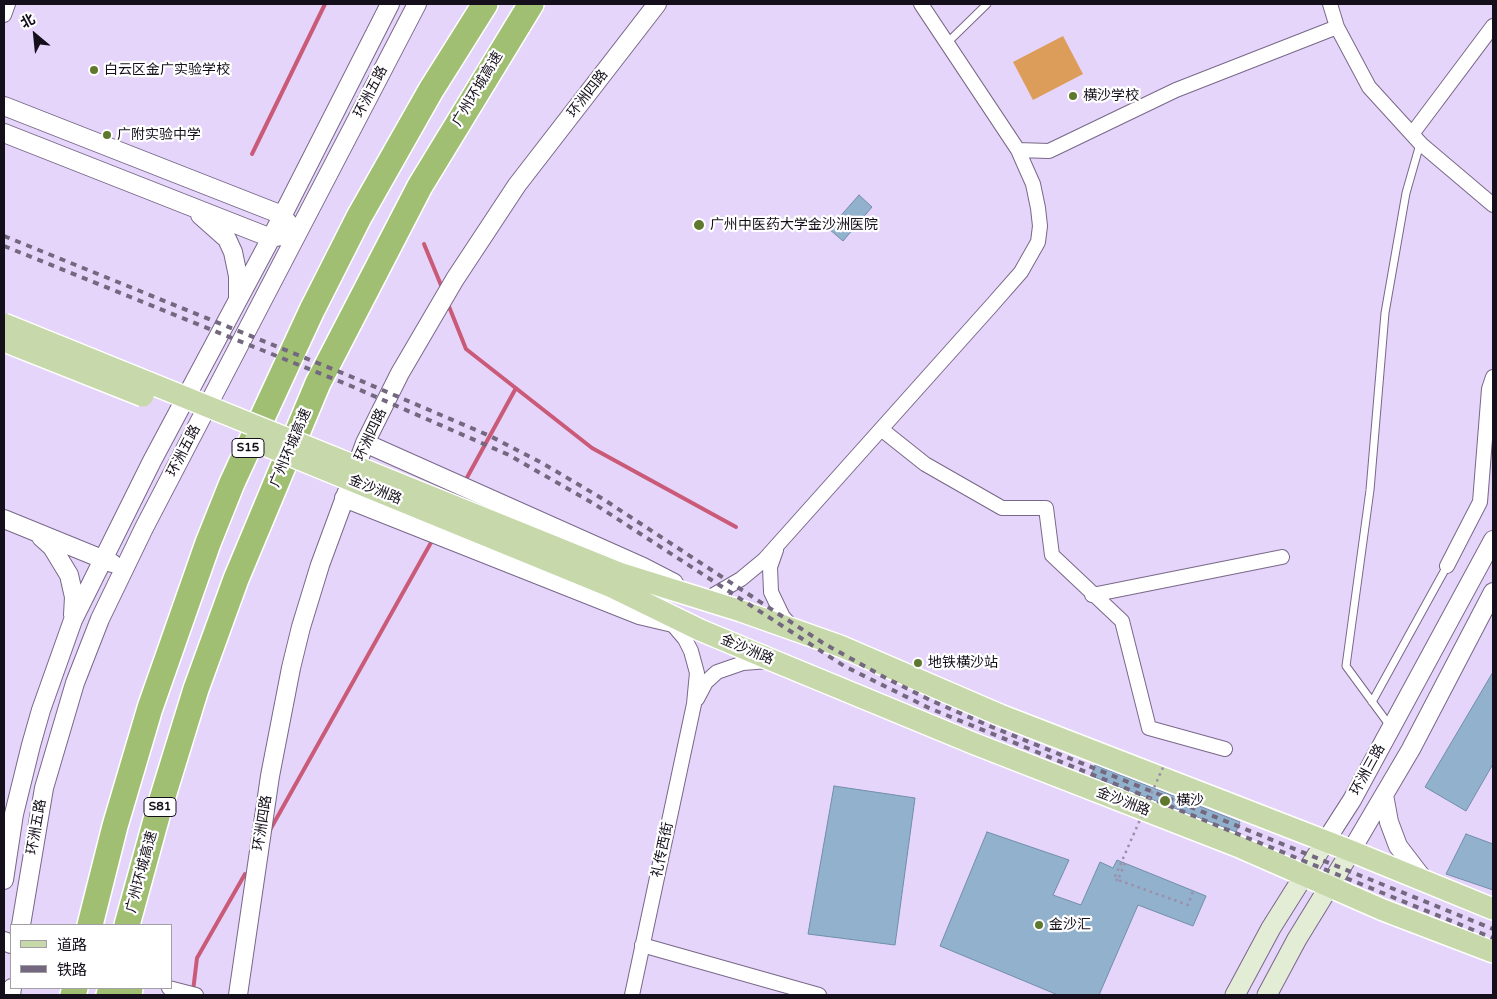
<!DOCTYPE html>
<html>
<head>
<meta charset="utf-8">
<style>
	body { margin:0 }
	#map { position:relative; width:1497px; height:999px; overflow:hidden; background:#e6d5fa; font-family:"Varela Round","Noto Sans SC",sans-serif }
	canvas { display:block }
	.frame { position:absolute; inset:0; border:5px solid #150f1b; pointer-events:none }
	.legend { position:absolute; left:10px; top:924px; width:162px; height:65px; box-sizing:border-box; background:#fff; border:1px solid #a19fa4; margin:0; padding:6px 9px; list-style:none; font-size:15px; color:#150f1b }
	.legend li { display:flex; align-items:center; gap:10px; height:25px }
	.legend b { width:25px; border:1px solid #a19fa4 }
	.north { position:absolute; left:10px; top:10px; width:50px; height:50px; -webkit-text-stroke:4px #fff; paint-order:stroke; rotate:332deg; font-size:14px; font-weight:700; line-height:20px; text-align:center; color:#150f1b }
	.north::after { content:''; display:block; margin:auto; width:18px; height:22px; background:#150f1b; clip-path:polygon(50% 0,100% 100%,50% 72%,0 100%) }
</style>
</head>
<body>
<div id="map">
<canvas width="1497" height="999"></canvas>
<div class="frame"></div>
<ul class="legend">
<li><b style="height:6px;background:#c7d9ab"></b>道路</li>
<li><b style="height:6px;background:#73687f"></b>铁路</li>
</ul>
<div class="north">北</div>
</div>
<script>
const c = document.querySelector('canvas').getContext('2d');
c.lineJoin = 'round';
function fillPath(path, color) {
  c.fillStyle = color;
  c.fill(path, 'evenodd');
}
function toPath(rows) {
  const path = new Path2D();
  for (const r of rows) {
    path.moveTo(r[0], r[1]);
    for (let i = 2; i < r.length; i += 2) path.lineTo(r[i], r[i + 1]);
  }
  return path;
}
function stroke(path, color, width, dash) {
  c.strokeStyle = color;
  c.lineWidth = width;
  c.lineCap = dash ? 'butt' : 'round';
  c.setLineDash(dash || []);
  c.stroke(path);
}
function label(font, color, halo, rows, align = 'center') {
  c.font = font + ' "Varela Round","Noto Sans SC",sans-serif';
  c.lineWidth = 4.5;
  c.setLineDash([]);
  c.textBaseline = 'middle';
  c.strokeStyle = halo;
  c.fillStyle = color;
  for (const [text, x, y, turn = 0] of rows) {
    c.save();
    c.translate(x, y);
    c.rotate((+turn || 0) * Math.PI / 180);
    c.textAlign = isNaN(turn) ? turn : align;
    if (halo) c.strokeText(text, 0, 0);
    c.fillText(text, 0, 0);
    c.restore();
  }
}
fillPath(toPath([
	[1063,36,1083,74,1033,100,1013,62]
]), '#dc9d5b');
stroke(toPath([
	[252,154,325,4],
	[424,244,443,290],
	[448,304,466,349,592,448,736,527],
	[464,483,516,388],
	[270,830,433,539],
	[193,991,197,958,245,874]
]), '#ca5b78', 4);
const building = toPath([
	[859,195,872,207,843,241,829,229,859,195],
	[1493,672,1493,764,1466,811,1425,787,1493,672],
	[1095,765,1240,822,1236,832,1091,776,1095,765],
	[834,786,915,798,895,945,808,934,834,786],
	[987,832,1069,860,1053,895,1081,905,1100,862,1113,868,1117,860,1206,896,1193,926,1138,905,1099,995,1058,995,940,946,987,832],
	[1466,834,1493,844,1493,890,1446,874,1466,834]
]);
fillPath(building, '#92b1cd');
stroke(building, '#708ea9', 1);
const service = toPath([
	[947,43,987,4],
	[1372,702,1447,566],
	[1390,726,1346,666,1370,490,1385,313,1406,193,1420,144]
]);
const minor = toPath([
	[1330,4,1337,27,1369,87,1421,144,1493,205],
	[4,15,8,4],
	[1412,134,1493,26],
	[1018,150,1049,151,1176,90,1337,27],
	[881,429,925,464,1002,508,1046,508,1052,555,1122,621,1149,728,1225,749],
	[776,550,770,567,771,592,783,617,793,628],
	[1447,566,1480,502,1489,389,1493,377],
	[1092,595,1282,557],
	[705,600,741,579,764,560,992,305,1021,272,1038,242,1040,226,1038,208,1033,184,1025,166,1018,150,921,4],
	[697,699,706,682,717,672,743,663,769,661],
	[642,945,819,995],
	[169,988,196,995],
	[632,995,694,704,696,683,697,673,691,651,685,639,668,619]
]);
const tertiary = toPath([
	[4,106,282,215,289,224],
	[4,133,271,238,281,236],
	[200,215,227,239,233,252,238,276,238,298],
	[365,443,643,567,674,583],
	[344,498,639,615,673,623],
	[4,519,112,563],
	[41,537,52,547,69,575,74,597,73,615],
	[1384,795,1389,822,1398,846,1424,880],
	[1325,842,1352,800,1493,540],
	[1351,851,1411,749,1493,592],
	[4,880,14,814,31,745,41,710,73,620,152,461,271,238,390,4],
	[21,925,44,788,75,683,100,619,144,528,417,4],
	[4,941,11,944],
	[11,995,12,988],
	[238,995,270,776,291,668,301,627,320,565,365,443,400,373,455,279,517,185,657,4]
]);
const secondary = toPath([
	[1235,995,1271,928,1325,842],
	[1267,995,1297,939,1351,851]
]);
const primary = toPath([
	[619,573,741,611,840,646,1000,715,1351,851,1493,909],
	[612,587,700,630,774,661,975,744,1237,846,1383,910,1493,952]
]);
const motorway = toPath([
	[90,925,115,826,150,708,208,543,232,483,312,310,359,217,431,90,485,4],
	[127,925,159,809,196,689,236,579,318,383,420,186,531,4],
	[73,995,75,988],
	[109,995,111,988],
	[129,995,130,988]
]);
stroke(service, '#786889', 9);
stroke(minor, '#786889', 16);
stroke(tertiary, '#786889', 20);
stroke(secondary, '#786889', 21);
stroke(primary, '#fff', 24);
stroke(motorway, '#fff', 28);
stroke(toPath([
	[1125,863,1118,880,1188,905,1193,891]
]), '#9c8fab', 2.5, [2.5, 4]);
stroke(service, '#fff', 7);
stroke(minor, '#fff', 14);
stroke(tertiary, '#fff', 18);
stroke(secondary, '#e3ecd5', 19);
stroke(primary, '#c7d9ab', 21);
stroke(motorway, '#a1bf73', 25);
stroke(toPath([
	[4,236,345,374,490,436,542,463,603,499,823,643,884,677,930,700,992,727,1493,929],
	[4,246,351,386,509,455,596,505,844,666,929,708,1493,938]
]), '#73687f', 4, [6, 6]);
const primaryBridge = toPath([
	[4,324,619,573],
	[4,341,143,396],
	[255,441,612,587]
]);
stroke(primaryBridge, '#fff', 24, []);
stroke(toPath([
	[1118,880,1114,879,1164,765]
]), '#9c8fab', 2.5, [2.5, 4]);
stroke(primaryBridge, '#c7d9ab', 21);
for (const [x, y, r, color] of [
	[94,70,5,"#5e792d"],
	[1073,96,5,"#5e792d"],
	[107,135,5,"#5e792d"],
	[699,225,6,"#5e792d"],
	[918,663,5,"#5e792d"],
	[1165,801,6,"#5e792d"],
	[1039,925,5,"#5e792d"]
]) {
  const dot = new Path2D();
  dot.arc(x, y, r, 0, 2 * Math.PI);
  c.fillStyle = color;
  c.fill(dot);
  stroke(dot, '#fff', 2);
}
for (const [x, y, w] of [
	[248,448,32],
	[160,807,32]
]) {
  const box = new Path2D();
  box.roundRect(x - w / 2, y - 9.5, w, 19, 4);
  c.fillStyle = '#fff';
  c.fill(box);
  stroke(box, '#150f1b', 1);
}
label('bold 12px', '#150f1b', null, [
	["S15",248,448],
	["S81",160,807]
]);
label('14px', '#150f1b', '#fff', [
	["白云区金广实验学校",104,70],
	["横沙学校",1083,96],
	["广附实验中学",117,135],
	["广州中医药大学金沙洲医院",710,225],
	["地铁横沙站",928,663],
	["横沙",1176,801],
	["金沙汇",1049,925]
], 'left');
label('14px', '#150f1b', '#fff', [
	["广州环城高速",478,89,-59],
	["环洲五路",371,92,-63],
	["环洲四路",588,94,-52],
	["环洲四路",371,435,-65],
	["广州环城高速",291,448,-67],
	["环洲五路",184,451,-63],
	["金沙洲路",375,490,22],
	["金沙洲路",747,650,23],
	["环洲三路",1368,770,-61],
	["金沙洲路",1123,802,21],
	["环洲四路",263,823,-81],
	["环洲五路",37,827,-80],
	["礼传西街",663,850,-78],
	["广州环城高速",142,872,-75]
]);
</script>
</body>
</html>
